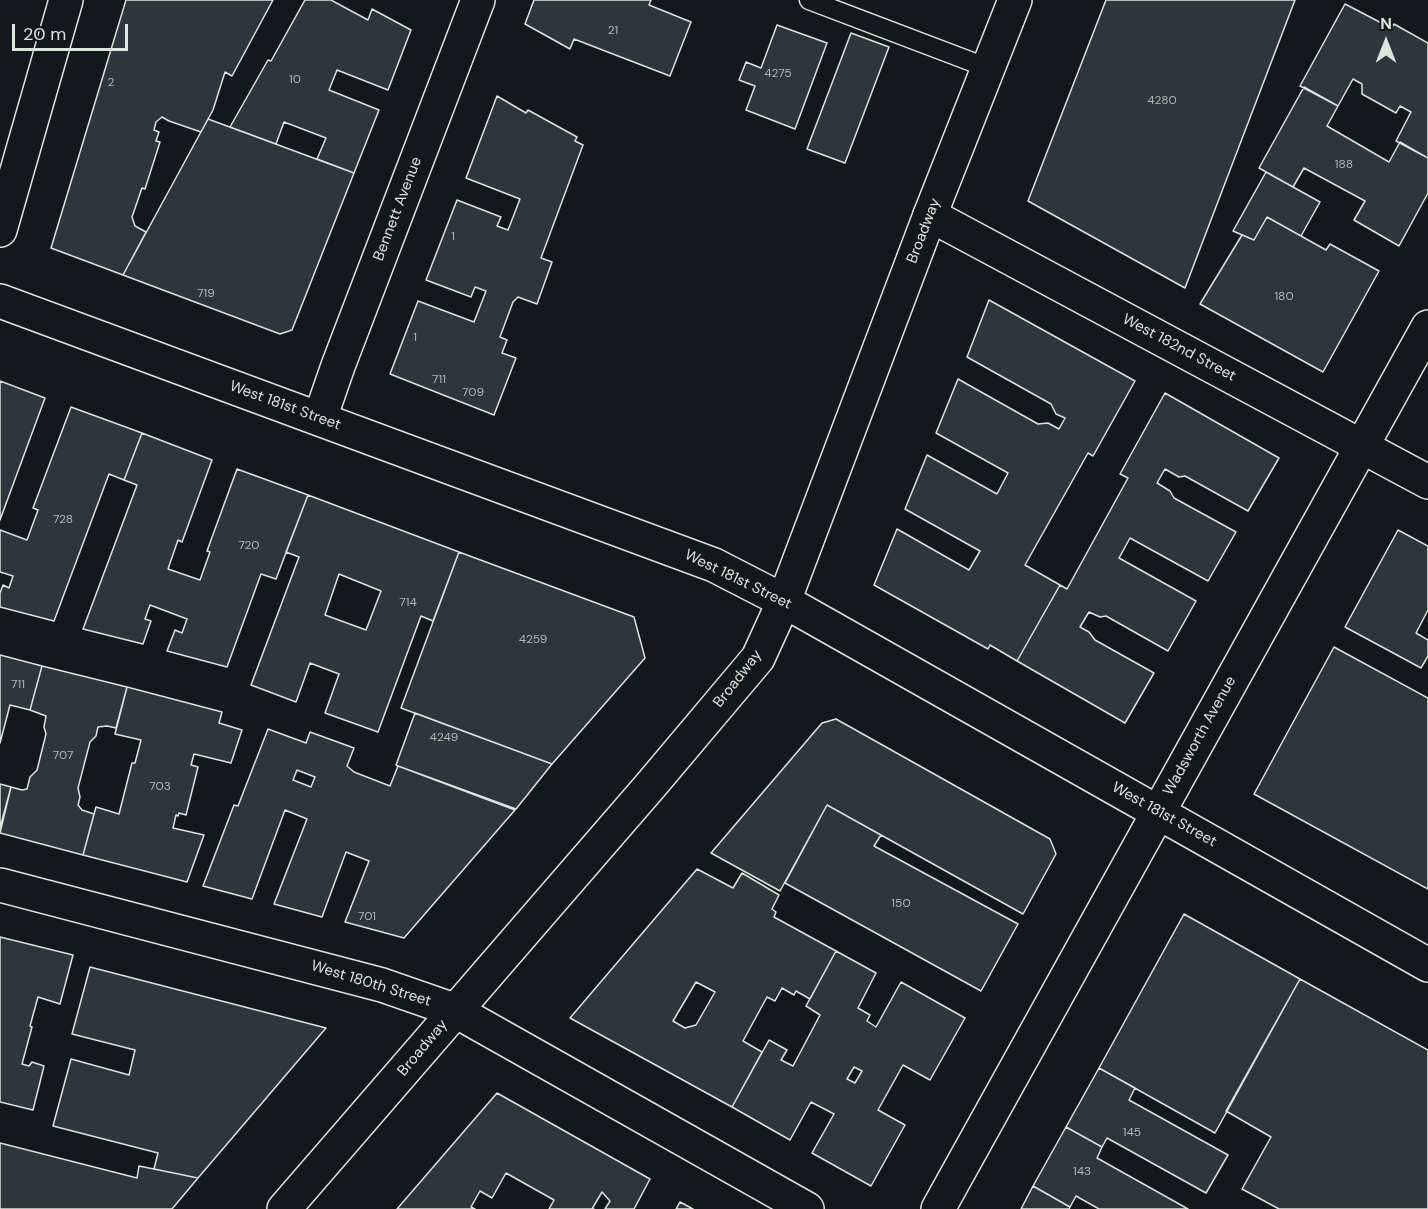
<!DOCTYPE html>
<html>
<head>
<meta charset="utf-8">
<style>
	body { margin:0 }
	#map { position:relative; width:1428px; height:1209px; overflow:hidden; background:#14181c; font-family:"DM Sans",sans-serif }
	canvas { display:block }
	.north { position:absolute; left:1356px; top:12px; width:60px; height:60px; -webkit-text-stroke:4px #14181c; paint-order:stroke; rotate:0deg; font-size:16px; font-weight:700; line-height:24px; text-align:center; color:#d8e6dc }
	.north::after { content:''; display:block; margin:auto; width:21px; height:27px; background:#d8e6dc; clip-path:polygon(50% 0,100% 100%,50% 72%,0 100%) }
	.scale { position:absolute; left:12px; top:24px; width:116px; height:27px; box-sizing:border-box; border:3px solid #d8e6dc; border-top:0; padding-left:8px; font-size:18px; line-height:21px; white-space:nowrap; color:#d8e6dc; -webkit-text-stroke:4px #14181c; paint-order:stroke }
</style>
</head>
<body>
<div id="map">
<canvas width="1428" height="1209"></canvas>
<div class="north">N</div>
<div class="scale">20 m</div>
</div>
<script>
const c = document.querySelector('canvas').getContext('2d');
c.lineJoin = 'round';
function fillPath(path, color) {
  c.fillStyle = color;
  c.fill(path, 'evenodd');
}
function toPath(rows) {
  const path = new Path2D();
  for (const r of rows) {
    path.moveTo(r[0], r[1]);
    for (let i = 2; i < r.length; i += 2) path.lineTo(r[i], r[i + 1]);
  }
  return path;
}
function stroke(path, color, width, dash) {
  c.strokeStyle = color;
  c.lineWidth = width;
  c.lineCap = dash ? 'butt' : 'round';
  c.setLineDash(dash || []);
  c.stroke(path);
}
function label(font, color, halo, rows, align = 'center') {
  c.font = font + ' "DM Sans",sans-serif';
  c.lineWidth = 4.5;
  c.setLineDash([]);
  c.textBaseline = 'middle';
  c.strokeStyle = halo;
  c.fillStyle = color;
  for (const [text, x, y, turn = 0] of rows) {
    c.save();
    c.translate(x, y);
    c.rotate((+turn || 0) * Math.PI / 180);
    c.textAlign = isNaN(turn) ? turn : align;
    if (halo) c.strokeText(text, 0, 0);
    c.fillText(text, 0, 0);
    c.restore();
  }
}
const building = toPath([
	[126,0,273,0,232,76,225,72,213,110,201,132,169,121,162,117,156,122,154,130,159,132,156,141,160,142,145,189,142,188,132,217,135,226,146,232,123,275,51,248,126,0],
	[305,0,331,0,368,20,372,9,411,30,388,90,337,70,329,90,379,110,354,173,317,159,326,138,284,122,276,144,230,127,268,60,271,61,305,0],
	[534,0,651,0,649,5,691,22,670,76,574,39,570,49,525,24,534,0],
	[1106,0,1295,0,1185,288,1028,201,1106,0],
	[1345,4,1391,28,1394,24,1428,43,1428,158,1396,141,1411,112,1400,106,1396,113,1362,94,1362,84,1353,79,1338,106,1300,86,1345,4],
	[777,25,827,43,795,129,746,110,755,86,739,80,746,62,761,68,777,25],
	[851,33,889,47,845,163,807,149,851,33],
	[1304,87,1338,106,1327,126,1389,162,1400,142,1428,158,1428,193,1399,246,1354,220,1365,201,1304,168,1293,187,1259,168,1304,87],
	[497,96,526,113,528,110,577,137,575,141,583,145,541,258,552,262,537,304,518,297,513,302,500,337,507,340,502,353,516,358,494,415,390,374,418,301,474,322,486,291,475,287,471,297,426,280,457,200,501,217,497,226,508,230,520,199,466,178,497,96],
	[208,119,354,173,292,330,280,334,123,275,208,119],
	[1266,172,1320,202,1301,236,1267,217,1254,240,1233,231,1266,172],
	[1267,217,1326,250,1330,244,1379,271,1323,372,1200,304,1242,235,1254,240,1267,217],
	[989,300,1135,381,1093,456,1088,453,1025,565,1060,585,1017,661,990,645,988,649,874,585,897,529,969,570,980,551,905,509,927,455,997,494,1008,473,936,433,958,379,1038,424,1048,423,1059,429,1065,418,1056,414,1051,404,967,357,989,300],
	[0,381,45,398,0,520,0,381],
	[1165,393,1279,458,1248,511,1185,476,1179,477,1165,469,1157,483,1170,491,1174,498,1236,532,1208,581,1130,538,1119,558,1196,601,1168,651,1106,616,1100,617,1089,612,1080,627,1089,632,1095,640,1154,673,1125,723,1017,661,1060,585,1067,589,1128,478,1120,474,1165,393],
	[71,407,142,433,124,480,109,474,54,621,0,607,0,593,3,585,9,588,13,576,0,572,0,530,27,540,38,510,33,508,71,407],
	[142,433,212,460,182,542,178,540,168,569,200,580,210,552,207,551,237,469,308,495,276,579,261,574,227,667,167,651,175,630,182,633,187,619,150,605,145,619,151,621,143,644,83,629,137,485,124,480,142,433],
	[308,495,459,552,433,621,421,616,378,732,325,713,339,674,310,663,296,702,251,685,299,557,286,552,308,495],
	[339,574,381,591,366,630,325,615,339,574],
	[1398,530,1428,546,1428,610,1416,633,1428,640,1428,656,1421,668,1345,627,1398,530],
	[459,552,634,617,645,658,552,764,401,708,459,552],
	[1334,647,1428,698,1428,889,1254,794,1334,647],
	[0,655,42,666,30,710,10,705,0,743,0,655],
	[42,666,127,687,116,728,107,726,98,727,96,736,90,742,78,788,80,797,78,805,82,810,94,814,83,855,0,833,11,787,22,790,27,789,30,777,37,770,46,734,44,727,46,716,30,710,42,666],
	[127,687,222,712,219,723,242,730,231,763,194,754,191,765,198,767,186,815,179,813,178,816,176,815,173,828,204,835,187,882,83,855,96,807,119,814,132,763,135,763,141,740,115,734,127,687],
	[415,713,552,764,516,809,398,766,396,765,415,713],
	[836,719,1050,839,1056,854,1023,914,827,805,780,891,711,853,822,723,836,719],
	[268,729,306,743,310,732,354,748,347,766,354,772,390,786,398,766,515,810,404,938,345,922,369,861,346,852,322,917,274,904,307,819,285,810,252,899,203,886,234,805,238,806,268,729],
	[297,770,315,777,311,787,293,780,297,770],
	[0,784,11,787,0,828,0,784],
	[827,805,881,835,874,846,1018,924,981,991,785,883,827,805],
	[697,869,733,888,742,873,779,895,772,909,776,912,774,917,836,951,810,999,796,991,794,995,782,988,775,1001,767,997,743,1041,762,1052,732,1107,570,1018,697,869],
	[696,982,715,992,696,1025,685,1028,673,1021,696,982],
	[1184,914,1300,979,1215,1133,1099,1068,1184,914],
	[0,937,73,955,60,1004,38,997,30,1026,32,1027,22,1064,29,1066,32,1062,44,1066,33,1110,0,1102,0,937],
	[836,951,876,973,858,1008,870,1015,867,1021,876,1027,901,982,965,1018,930,1080,903,1065,878,1110,905,1125,871,1186,812,1153,834,1114,811,1102,790,1140,732,1107,769,1040,787,1050,781,1060,793,1066,820,1015,806,1006,836,951],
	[854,1067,862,1071,855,1083,847,1079,854,1067],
	[90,967,326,1028,198,1178,154,1169,158,1153,53,1126,71,1059,129,1075,135,1050,72,1034,90,967],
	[1300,979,1428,1050,1428,1209,1279,1209,1242,1189,1271,1137,1226,1111,1300,979],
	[1099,1068,1135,1088,1129,1100,1228,1155,1206,1193,1107,1138,1102,1147,1066,1127,1099,1068],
	[497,1093,650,1179,634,1209,605,1209,610,1201,602,1192,592,1209,594,1209,549,1209,554,1200,506,1173,492,1198,480,1191,471,1207,475,1209,397,1209,497,1093],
	[1066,1127,1102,1147,1097,1158,1188,1209,1099,1209,1076,1196,1070,1207,1033,1186,1066,1127],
	[0,1143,137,1178,139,1166,198,1178,172,1209,0,1209,0,1143],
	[1033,1186,1070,1207,1069,1209,1021,1209,1033,1186],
	[680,1202,693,1209,676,1209,680,1202]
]);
fillPath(building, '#2c363c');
stroke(building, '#d8e6dc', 1.5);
const service = toPath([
	[809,0,988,68]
]);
const minor = toPath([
	[930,215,1428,482],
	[0,230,66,0],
	[320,418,338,366,478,0],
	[0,885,382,985,454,1010,807,1209]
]);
const tertiary = toPath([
	[784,601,1428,965],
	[938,1209,1428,327]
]);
const secondary = toPath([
	[0,301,714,565,784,601]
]);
const primary = toPath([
	[284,1209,651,785,758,658,784,601,930,215,1015,0]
]);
stroke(service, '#d8e6dc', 21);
stroke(minor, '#d8e6dc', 36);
stroke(tertiary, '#d8e6dc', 36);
stroke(secondary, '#d8e6dc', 36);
stroke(primary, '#d8e6dc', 36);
stroke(service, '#14181c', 18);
stroke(minor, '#14181c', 33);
stroke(tertiary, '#14181c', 33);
stroke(secondary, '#14181c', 33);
stroke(primary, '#14181c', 33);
label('12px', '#adbab4', null, [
	["21",613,31],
	["4275",778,74],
	["10",295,80],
	["2",111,83],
	["4280",1162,101],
	["188",1344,165],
	["1",453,237],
	["719",206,294],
	["180",1284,297],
	["1",415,338],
	["711",439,380],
	["709",473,393],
	["728",63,520],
	["720",249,546],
	["714",408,603],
	["4259",533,640],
	["711",18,685],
	["4249",444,738],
	["707",63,756],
	["703",160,787],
	["150",901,904],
	["701",367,917],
	["145",1132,1133],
	["143",1082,1172]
]);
label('15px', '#d8e6dc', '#14181c', [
	["Bennett Avenue",398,209,-69],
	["Broadway",924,231,-69],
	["West 182nd Street",1179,348,28],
	["West 181st Street",285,406,20],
	["West 181st Street",738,580,26],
	["Broadway",738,679,-52],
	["Wadsworth Avenue",1200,736,-61],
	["West 181st Street",1164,815,29],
	["West 180th Street",371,984,17],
	["Broadway",423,1048,-50]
]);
</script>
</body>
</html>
